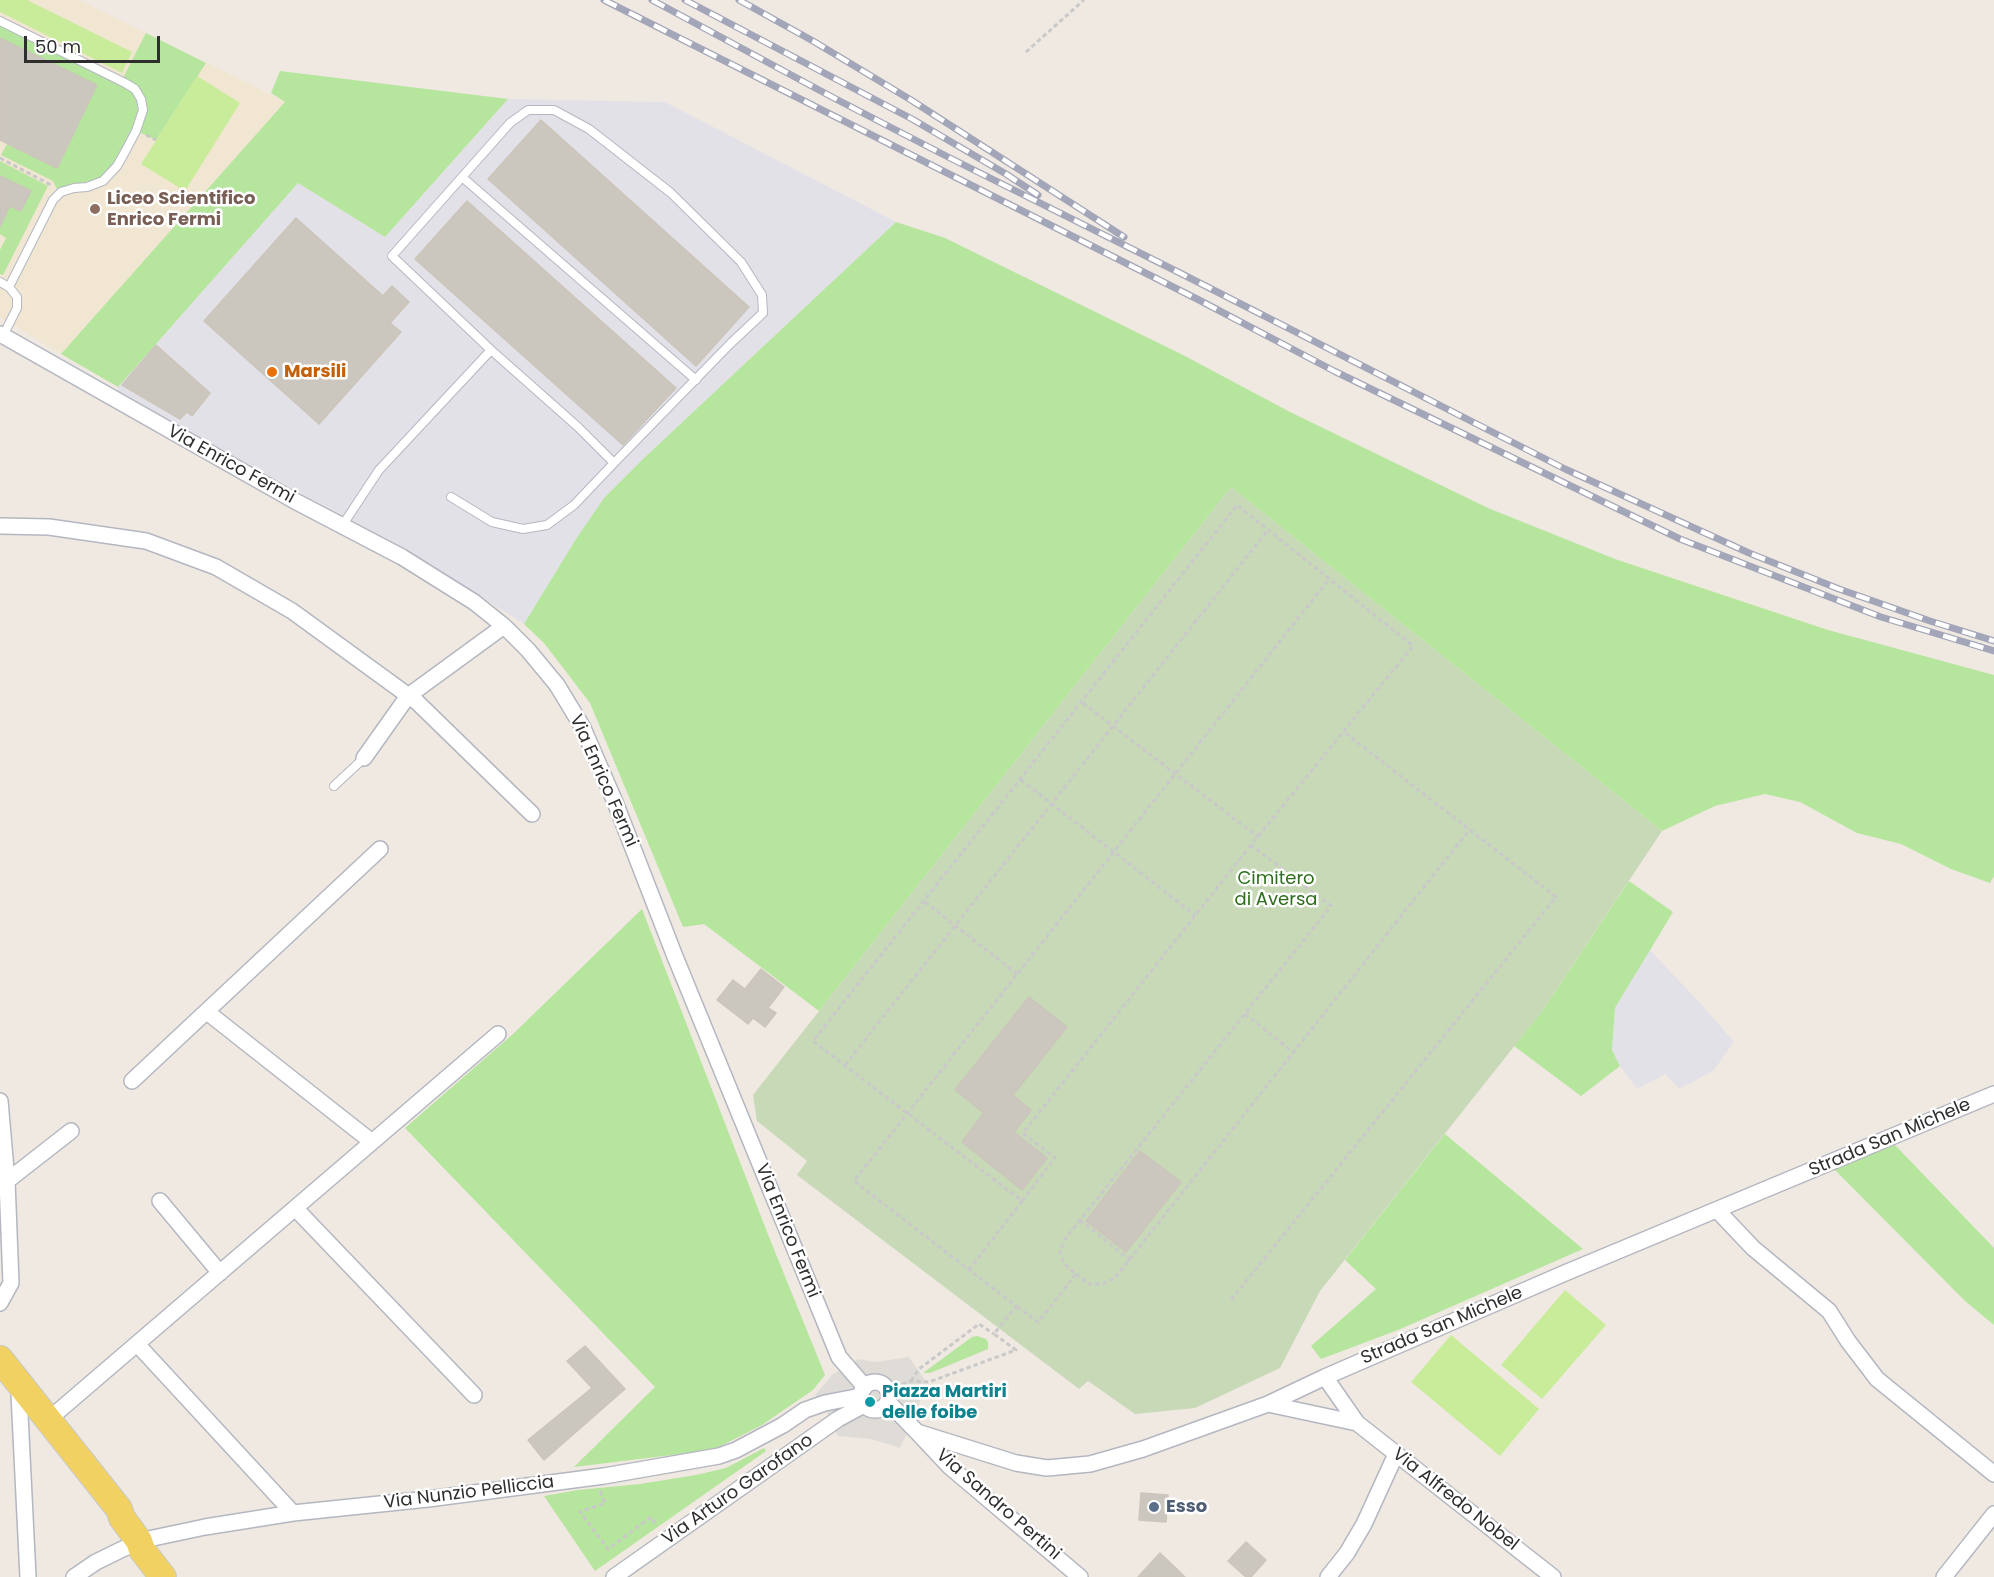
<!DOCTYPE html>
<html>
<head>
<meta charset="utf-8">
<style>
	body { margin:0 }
	#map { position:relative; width:1994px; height:1577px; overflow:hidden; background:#efe9e1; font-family:Poppins,sans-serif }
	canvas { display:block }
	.scale { position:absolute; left:24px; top:36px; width:136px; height:27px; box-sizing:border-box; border:3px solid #2e2e2e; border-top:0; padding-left:8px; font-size:18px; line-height:21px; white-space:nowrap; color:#2e2e2e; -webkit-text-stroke:4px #fff; paint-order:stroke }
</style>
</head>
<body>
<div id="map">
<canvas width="1994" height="1577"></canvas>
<div class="scale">50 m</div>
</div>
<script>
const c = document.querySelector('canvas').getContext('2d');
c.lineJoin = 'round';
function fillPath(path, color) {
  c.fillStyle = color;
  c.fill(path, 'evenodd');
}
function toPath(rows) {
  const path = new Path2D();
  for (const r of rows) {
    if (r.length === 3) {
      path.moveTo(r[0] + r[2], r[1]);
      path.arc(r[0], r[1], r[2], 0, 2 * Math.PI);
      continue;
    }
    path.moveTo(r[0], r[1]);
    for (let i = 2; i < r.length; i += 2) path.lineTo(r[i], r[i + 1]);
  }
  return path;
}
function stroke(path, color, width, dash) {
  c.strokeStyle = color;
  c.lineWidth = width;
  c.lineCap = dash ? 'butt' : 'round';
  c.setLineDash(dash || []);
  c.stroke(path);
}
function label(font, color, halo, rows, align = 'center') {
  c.font = font + ' Poppins,sans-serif';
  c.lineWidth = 5;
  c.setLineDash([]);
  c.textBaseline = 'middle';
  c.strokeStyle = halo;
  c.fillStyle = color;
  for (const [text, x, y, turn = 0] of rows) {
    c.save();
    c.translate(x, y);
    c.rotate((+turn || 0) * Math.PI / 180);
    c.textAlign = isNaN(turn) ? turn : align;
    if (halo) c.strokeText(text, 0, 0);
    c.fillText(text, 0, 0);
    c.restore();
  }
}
fillPath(toPath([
	[508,99,665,102,896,222,643,459,604,498,576,539,524,624,406,549,117,395,118,387,298,183,385,237],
	[1650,950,1703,1006,1734,1042,1713,1071,1679,1089,1665,1074,1637,1089,1620,1066,1612,1050,1615,1008]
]), '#e3e1e8');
fillPath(toPath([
	[0,0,79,0,286,102,61,354,0,317]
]), '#f0e6d1');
fillPath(toPath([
	[0,25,131,91,137,101,138,111,134,125,114,164,101,177,58,191,53,181,1,155,7,144,57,168,97,86,0,38],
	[146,33,206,63,156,140,139,132,146,110,123,78],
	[280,71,508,99,385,237,298,183,118,387,61,354,285,102,271,93],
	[0,161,48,186,3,275,0,274,0,250,6,238,0,234,0,209,7,212,10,206,30,191,0,176],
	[896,222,945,238,1183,355,1290,412,1488,508,1615,559,1828,630,1994,675,1994,876,1990,883,1951,869,1901,844,1857,833,1800,802,1765,794,1715,806,1662,831,1231,487,819,1011,704,924,683,927,590,703,544,643,524,624,576,539,604,498,643,459],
	[1629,881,1673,912,1615,1008,1612,1050,1620,1066,1581,1096,1514,1046,1543,1010],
	[642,909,769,1237,825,1375,813,1390,762,1425,713,1450,574,1467,655,1387,405,1128,513,1034],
	[1445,1134,1583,1249,1398,1330,1321,1359,1311,1346,1376,1289,1345,1260],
	[1895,1145,1994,1248,1994,1325,1965,1301,1834,1169],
	[977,1336,986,1339,988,1342,988,1349,930,1373,923,1373,972,1337],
	[764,1448,766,1451,595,1571,544,1496,578,1490,640,1484,696,1475,726,1468]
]), '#b6e59e');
fillPath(toPath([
	[1231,487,1662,831,1543,1010,1320,1291,1280,1368,1195,1408,1135,1414,1088,1381,1079,1389,797,1175,807,1161,757,1121,753,1095]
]), '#c8d9b8');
fillPath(toPath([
	[0,0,27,0,132,52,122,73,0,12],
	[197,76,240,103,185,191,141,164],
	[1565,1290,1606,1325,1542,1399,1501,1365],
	[1451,1335,1539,1409,1500,1456,1411,1382]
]), '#c9ec9a');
fillPath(toPath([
	[909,1357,925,1380,918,1409,900,1448,871,1439,838,1436,827,1412,815,1395,832,1375,858,1359,875,1362]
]), '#dfdcd8');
const building = toPath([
	[0,38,97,85,57,168,0,140,0,38],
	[541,120,749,307,696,366,488,179,541,120],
	[0,176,31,191,21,211,10,206,0,227,0,176],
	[467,201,676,388,623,445,415,259,467,201],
	[296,218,383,296,392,286,409,302,390,323,401,332,319,424,204,321,296,218],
	[156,345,210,393,192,416,187,412,180,419,122,385,156,345],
	[761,969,784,987,768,1008,776,1013,765,1027,753,1018,748,1024,717,1000,733,980,745,989,761,969],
	[1029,997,1067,1027,1013,1095,1031,1110,1014,1132,1047,1158,1022,1190,962,1142,984,1113,955,1090,1029,997],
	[1140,1151,1181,1182,1126,1252,1086,1221,1140,1151],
	[585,1346,625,1389,544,1460,528,1440,592,1388,567,1361,585,1346],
	[1141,1493,1168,1495,1166,1522,1139,1520,1141,1493],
	[1246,1542,1266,1560,1251,1577,1246,1577,1228,1561,1246,1542],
	[1160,1553,1185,1577,1138,1577,1160,1553]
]);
fillPath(building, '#cbc7bf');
stroke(building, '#cbc5ba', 1.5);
const service = toPath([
	[0,21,125,83,135,89,141,99,143,110,136,131,126,150,117,166,103,181,87,187,74,188,61,192,53,200,9,287],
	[462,177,696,380],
	[0,282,9,287,17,297,17,308,3,336],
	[451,497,492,522,523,529,547,525,574,505,614,463],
	[342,526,379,470,491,350,578,427,614,463,730,344,763,313,762,295,741,262,671,193,589,129,554,110,528,110,510,123,392,256,491,350],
	[334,786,364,758]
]);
const minor = toPath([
	[0,334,293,500,402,557,474,602,504,626,528,650,557,685,583,728,615,802,674,954,839,1357,865,1387],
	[0,526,49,527,146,541,216,567,292,611,417,702,532,814],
	[364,758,408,696,504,626],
	[207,1012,372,1142],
	[132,1081,380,849],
	[0,1101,7,1181,11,1283,0,1303],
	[7,1181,71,1131],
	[160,1201,220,1273],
	[295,1208,474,1395],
	[1717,1210,1753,1248,1829,1311,1848,1341,1877,1379,1994,1474],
	[137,1344,293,1513],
	[1325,1377,1357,1423,1553,1577],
	[875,1396,14],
	[19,1394,28,1577],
	[888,1402,917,1432,1016,1463,1047,1468,1090,1464,1143,1449,1268,1404,1325,1377,1565,1273,1994,1094],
	[1268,1404,1357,1423],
	[48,1420,498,1034],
	[919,1434,950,1467,1080,1577],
	[74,1577,96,1562,139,1541,205,1527,293,1513,428,1499,604,1476,719,1456,736,1450,783,1425,805,1410,825,1403,861,1396],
	[614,1577,838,1419,864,1405],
	[1328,1577,1347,1553,1364,1524,1396,1454],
	[1944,1577,1994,1514]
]);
const primary = toPath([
	[0,1359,119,1509,122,1518,139,1541,142,1550,163,1577]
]);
stroke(service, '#b4b7c1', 10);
stroke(minor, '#b4b7c1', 18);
stroke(primary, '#c9c9c9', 28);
stroke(toPath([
	[1026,52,1084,0],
	[146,135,156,140],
	[0,158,51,185],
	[1083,703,1258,837],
	[1021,780,1195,915],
	[925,902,1017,974],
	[1245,1014,1293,1052],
	[845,1065,1268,530],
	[1022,1201,1055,1158,1023,1133,1251,845],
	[1080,1220,1130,1260],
	[969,1270,1022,1201,813,1041,1237,505,1413,646,1251,845,1331,906,1065,1239,1060,1251,1064,1264,1076,1274,1038,1322,1016,1306],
	[1076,1274,1089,1284,1102,1284,1114,1279,1470,829],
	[1231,1300,1556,897,1344,732],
	[911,1381,919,1369,979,1324,994,1334],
	[895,1387,911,1381,929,1382,1016,1350,994,1334,1016,1306,854,1181,1329,579],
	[600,1491,605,1503,580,1512,608,1549,651,1517,657,1526]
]), '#c9c9c9', 3, [4.5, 3]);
stroke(service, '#fff', 8);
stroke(minor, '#fff', 15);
stroke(primary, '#f2d163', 26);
const rail = toPath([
	[604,0,1199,300,1334,371,1680,539,1881,617,1994,651],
	[652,0,832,97,950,158,1182,274,1565,469,1749,553,1839,589,1930,621,1994,641],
	[685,0,912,119,1006,174,1038,195],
	[739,0,813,41,911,100,1124,237]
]);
stroke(rail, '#a3a6b8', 7);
stroke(rail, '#fff', 4.5, [14]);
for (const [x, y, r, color] of [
	[95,209,6,"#8d6e63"],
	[272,372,6,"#e8710a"],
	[870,1402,6,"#0f9aa8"],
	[1154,1507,6,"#5c6f8a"]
]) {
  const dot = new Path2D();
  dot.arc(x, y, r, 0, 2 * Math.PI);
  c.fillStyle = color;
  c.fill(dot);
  stroke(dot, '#fff', 2);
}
label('bold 18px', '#785e54', '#fff', [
	["Liceo Scientifico",107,199],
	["Enrico Fermi",107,220]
], 'left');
label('bold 18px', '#c56008', '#fff', [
	["Marsili",284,372]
], 'left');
label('18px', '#2e2e2e', '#fff', [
	["Via Enrico Fermi",231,465,29],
	["Via Enrico Fermi",603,781,66],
	["Strada San Michele",1890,1138,-23],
	["Via Enrico Fermi",787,1231,68],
	["Strada San Michele",1442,1326,-23],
	["Via Arturo Garofano",738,1490,-35],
	["Via Nunzio Pelliccia",469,1493,-7],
	["Via Alfredo Nobel",1455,1500,38],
	["Via Sandro Pertini",998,1505,41]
]);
label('18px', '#2c6e1b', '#fff', [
	["Cimitero",1276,879],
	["di Aversa",1276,900]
]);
label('bold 18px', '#0d838f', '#fff', [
	["Piazza Martiri",882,1392],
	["delle foibe",882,1413]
], 'left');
label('bold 18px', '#4e5e75', '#fff', [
	["Esso",1166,1507]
], 'left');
</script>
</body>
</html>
